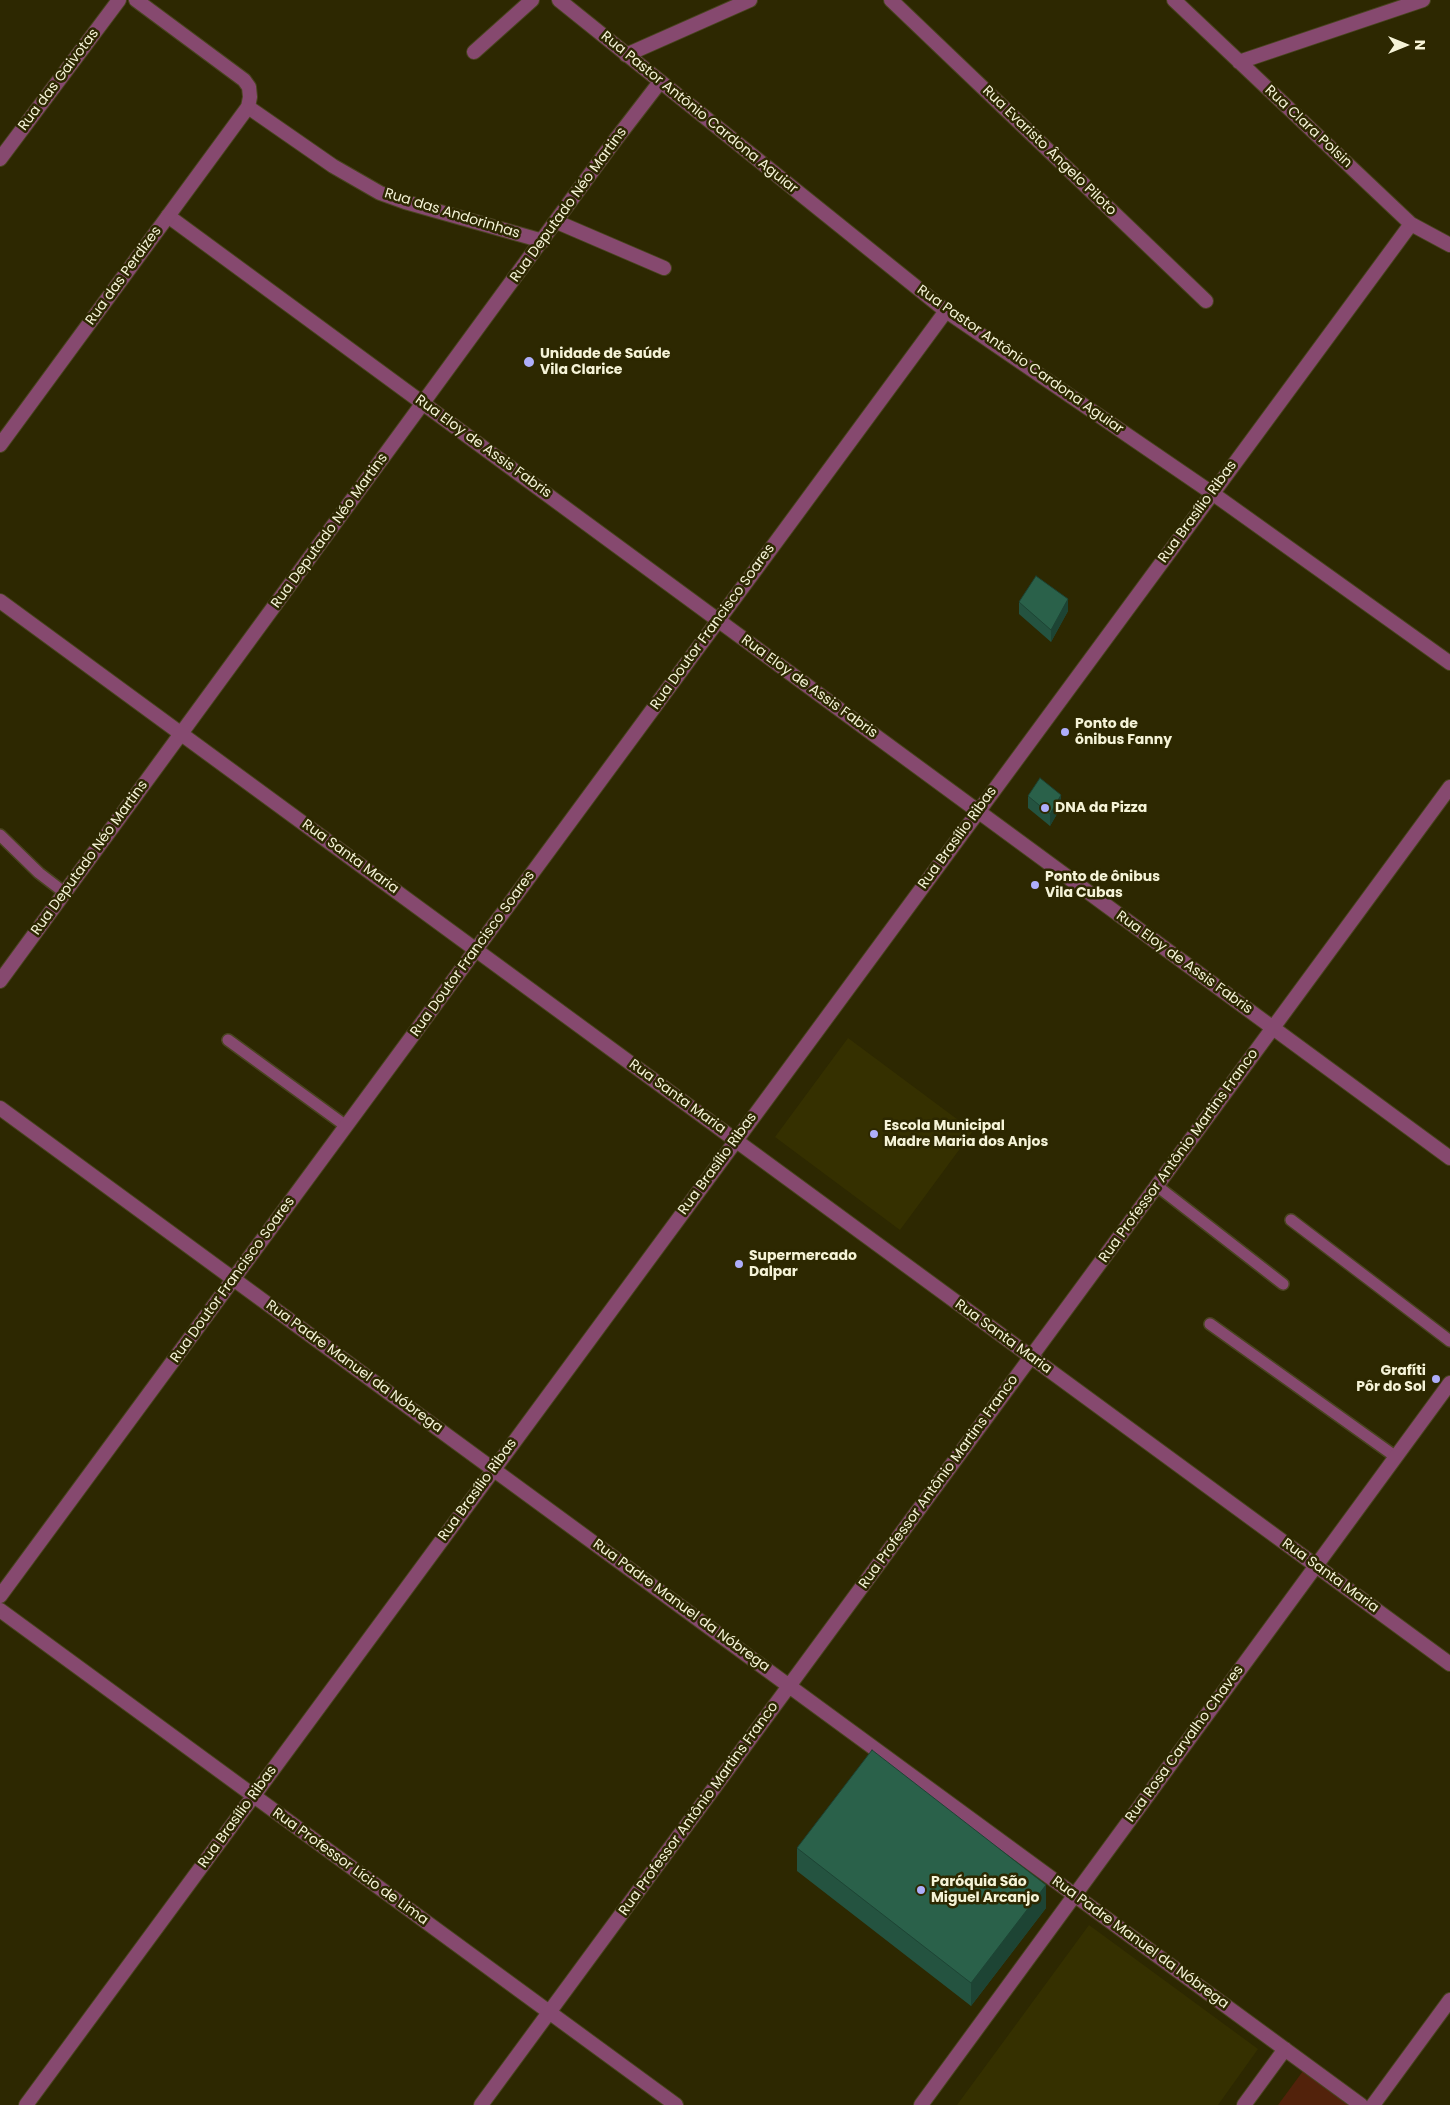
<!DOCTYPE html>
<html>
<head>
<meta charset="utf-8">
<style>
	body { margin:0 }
	#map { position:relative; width:1450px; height:2105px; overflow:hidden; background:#2d2801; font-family:Poppins,sans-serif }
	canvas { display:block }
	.north { position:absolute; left:1380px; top:20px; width:50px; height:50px; -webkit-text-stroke:4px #2d2801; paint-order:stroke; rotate:90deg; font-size:14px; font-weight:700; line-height:20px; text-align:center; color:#f5f3d7 }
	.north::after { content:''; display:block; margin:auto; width:18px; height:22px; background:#f5f3d7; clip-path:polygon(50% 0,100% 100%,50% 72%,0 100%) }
</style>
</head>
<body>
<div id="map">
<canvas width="1450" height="2105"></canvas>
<div class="north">N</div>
</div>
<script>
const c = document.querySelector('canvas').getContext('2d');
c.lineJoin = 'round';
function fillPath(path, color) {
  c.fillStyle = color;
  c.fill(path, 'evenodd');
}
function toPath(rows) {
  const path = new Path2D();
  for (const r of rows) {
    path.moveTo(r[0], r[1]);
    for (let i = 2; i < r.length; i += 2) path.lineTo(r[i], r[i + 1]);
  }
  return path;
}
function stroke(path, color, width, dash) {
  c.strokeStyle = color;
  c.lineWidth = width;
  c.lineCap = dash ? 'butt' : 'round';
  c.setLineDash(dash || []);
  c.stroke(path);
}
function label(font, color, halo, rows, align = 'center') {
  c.font = font + ' Poppins,sans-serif';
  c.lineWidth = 5;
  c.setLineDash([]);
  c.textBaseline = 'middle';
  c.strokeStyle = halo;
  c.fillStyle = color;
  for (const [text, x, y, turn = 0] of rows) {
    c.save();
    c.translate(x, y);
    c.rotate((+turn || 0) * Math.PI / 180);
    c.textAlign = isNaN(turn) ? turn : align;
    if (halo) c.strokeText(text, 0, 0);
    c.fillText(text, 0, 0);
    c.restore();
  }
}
fillPath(toPath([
	[848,1038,973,1131,900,1230,775,1137],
	[1089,1925,1258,2049,1218,2105,957,2105]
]), '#353000');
fillPath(toPath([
	[1303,2071,1349,2105,1278,2105]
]), '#52220b');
const service = toPath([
	[0,835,39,873,65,893],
	[228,1040,346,1126],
	[1157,1186,1283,1284],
	[1291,1220,1450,1341],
	[1210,1324,1396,1457]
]);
const minor = toPath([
	[559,0,946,311,1212,493,1450,663],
	[891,0,1206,301],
	[1174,0,1411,224,1450,245],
	[474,52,532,0],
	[626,55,750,0],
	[1239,62,1423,0],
	[248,107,333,166,380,193,405,202,543,241],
	[0,159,119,0],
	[168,216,1450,1158],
	[557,222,664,268],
	[0,601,1450,1664],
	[0,981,610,147,660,82],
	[0,1108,1361,2105],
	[0,1596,946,311],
	[0,1610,676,2105],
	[26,2105,1411,224],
	[481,2105,1450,787],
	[921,2105,1450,1383],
	[1244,2105,1285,2049],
	[1373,2105,1450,2000]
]);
const tertiary = toPath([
	[0,445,248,107,250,97,249,87,244,80,136,0]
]);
stroke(service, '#49441f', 14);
stroke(minor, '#49441f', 16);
stroke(tertiary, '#49441f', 16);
stroke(service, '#86496f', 11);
stroke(minor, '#86496f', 14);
stroke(tertiary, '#86496f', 14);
fillPath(toPath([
	[1019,602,1068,611,1051,642,1019,614],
	[1028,796,1061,807,1050,826,1028,808],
	[797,1848,1046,1908,971,2006,797,1871]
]), '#245340');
fillPath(toPath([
	[1068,599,1068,611,1051,642,1051,630],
	[1061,795,1061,807,1050,826,1050,814],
	[1046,1885,1046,1908,971,2006,971,1983]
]), '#1d4434');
const building = toPath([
	[1036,576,1068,599,1051,630,1019,602,1036,576],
	[1040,778,1061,795,1050,814,1028,796,1040,778],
	[872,1750,1046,1885,971,1983,797,1848,872,1750]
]);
fillPath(building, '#2a614a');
stroke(building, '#1d4434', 1);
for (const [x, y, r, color] of [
	[529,362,6,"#aeaefb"],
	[1065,732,5,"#aeaefb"],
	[1045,808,5,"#aeaefb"],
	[1035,885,5,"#aeaefb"],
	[874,1134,5,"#aeaefb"],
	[739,1264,5,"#aeaefb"],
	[1436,1379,5,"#aeaefb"],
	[921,1890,5,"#aeaefb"]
]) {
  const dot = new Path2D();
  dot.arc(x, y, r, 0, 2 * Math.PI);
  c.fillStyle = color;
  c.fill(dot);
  stroke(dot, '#2d2801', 2);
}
label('14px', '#f5f3d7', '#2d2801', [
	["Rua das Gaivotas",59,80,-53],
	["Rua Pastor Antônio Cardona Aguiar",699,113,39],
	["Rua Clara Polsin",1308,127,43],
	["Rua Evaristo Ângelo Piloto",1049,151,44],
	["Rua Deputado Néo Martins",569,205,-54],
	["Rua das Andorinhas",452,214,17],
	["Rua das Perdizes",124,276,-54],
	["Rua Pastor Antônio Cardona Aguiar",1020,360,35],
	["Rua Eloy de Assis Fabris",483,447,36],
	["Rua Brasílio Ribas",1198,512,-54],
	["Rua Deputado Néo Martins",330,531,-54],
	["Rua Doutor Francisco Soares",713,627,-54],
	["Rua Eloy de Assis Fabris",809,687,36],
	["Rua Brasílio Ribas",958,838,-54],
	["Rua Santa Maria",350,857,36],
	["Rua Deputado Néo Martins",90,858,-54],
	["Rua Doutor Francisco Soares",473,954,-54],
	["Rua Eloy de Assis Fabris",1184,963,36],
	["Rua Santa Maria",677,1097,36],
	["Rua Professor Antônio Martins Franco",1179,1156,-54],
	["Rua Brasílio Ribas",718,1164,-54],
	["Rua Doutor Francisco Soares",233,1280,-54],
	["Rua Santa Maria",1003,1337,36],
	["Rua Padre Manuel da Nóbrega",354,1367,36],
	["Rua Professor Antônio Martins Franco",939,1482,-54],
	["Rua Brasílio Ribas",478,1490,-54],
	["Rua Santa Maria",1330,1576,36],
	["Rua Padre Manuel da Nóbrega",681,1606,36],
	["Rua Rosa Carvalho Chaves",1185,1744,-54],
	["Rua Professor Antônio Martins Franco",699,1809,-54],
	["Rua Brasílio Ribas",238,1817,-54],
	["Rua Professor Lício de Lima",350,1867,36],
	["Rua Padre Manuel da Nóbrega",1140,1943,36]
]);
label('bold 14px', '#f5f3d7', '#2d2801', [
	["Unidade de Saúde",540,354],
	["Vila Clarice",540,370],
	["Ponto de",1075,724],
	["ônibus Fanny",1075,740],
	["DNA da Pizza",1055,808],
	["Ponto de ônibus",1045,877],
	["Vila Cubas",1045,893],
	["Escola Municipal",884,1126],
	["Madre Maria dos Anjos",884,1142],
	["Supermercado",749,1256],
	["Dalpar",749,1272],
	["Grafíti",1426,1371,"right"],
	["Pôr do Sol",1426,1387,"right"],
	["Paróquia São",931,1882],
	["Miguel Arcanjo",931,1898]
], 'left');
</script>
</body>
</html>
